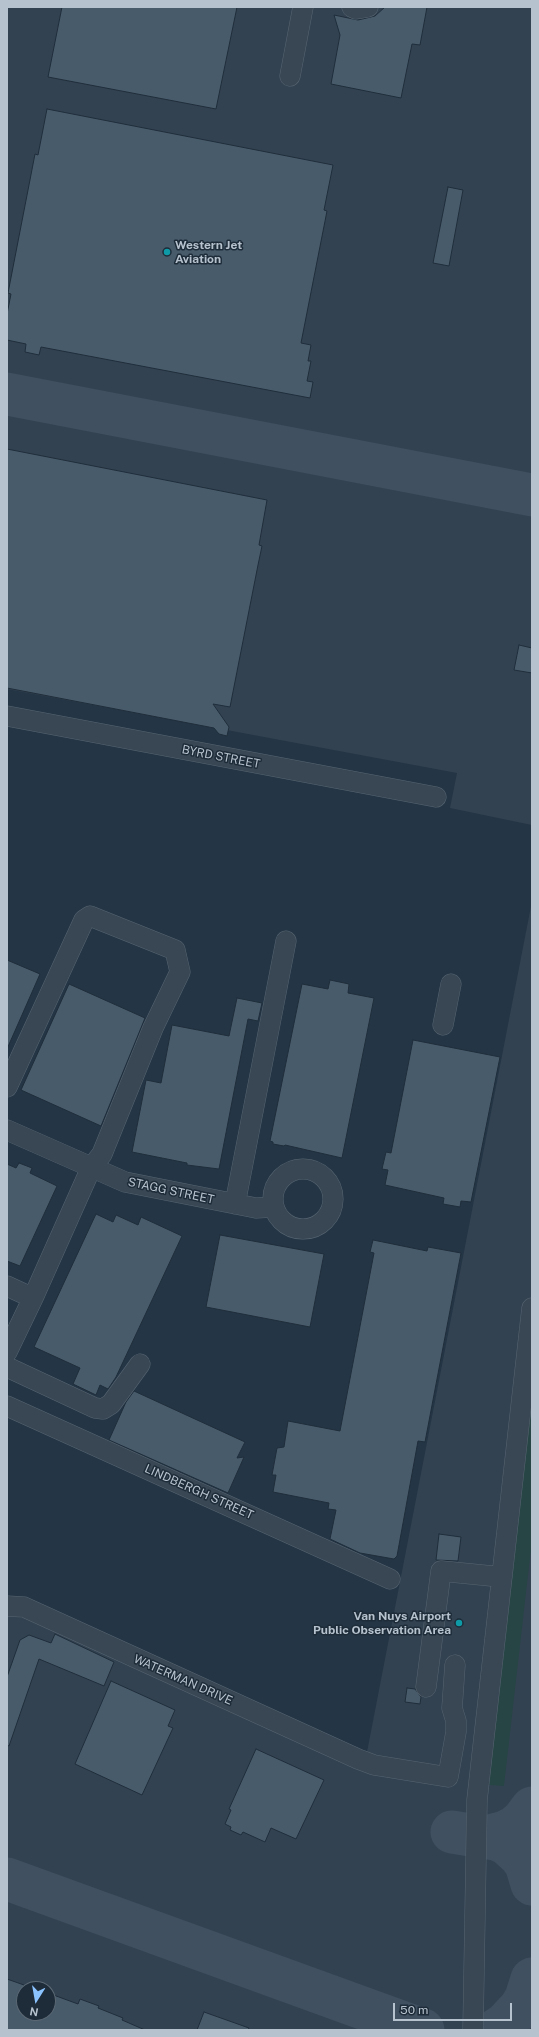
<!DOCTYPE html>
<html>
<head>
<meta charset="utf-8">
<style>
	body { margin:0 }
	#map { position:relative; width:539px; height:2037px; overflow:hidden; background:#243545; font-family:"Public Sans",sans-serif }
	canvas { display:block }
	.frame { position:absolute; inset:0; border:8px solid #b6c2cd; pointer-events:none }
	.north { position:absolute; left:16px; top:1981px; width:40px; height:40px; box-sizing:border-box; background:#1e2c39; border:1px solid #5b6874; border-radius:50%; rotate:191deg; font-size:11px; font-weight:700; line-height:16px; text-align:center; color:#b6c2cd }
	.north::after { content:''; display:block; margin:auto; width:14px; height:18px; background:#8ac3ff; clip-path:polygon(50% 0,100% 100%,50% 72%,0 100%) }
	.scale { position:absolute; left:393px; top:2003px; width:119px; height:18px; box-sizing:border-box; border:2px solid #b6c2cd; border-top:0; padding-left:5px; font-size:12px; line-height:14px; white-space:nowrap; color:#b6c2cd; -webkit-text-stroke:3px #1e2c39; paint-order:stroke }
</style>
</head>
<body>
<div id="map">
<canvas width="539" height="2037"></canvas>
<div class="frame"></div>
<div class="north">N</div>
<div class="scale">50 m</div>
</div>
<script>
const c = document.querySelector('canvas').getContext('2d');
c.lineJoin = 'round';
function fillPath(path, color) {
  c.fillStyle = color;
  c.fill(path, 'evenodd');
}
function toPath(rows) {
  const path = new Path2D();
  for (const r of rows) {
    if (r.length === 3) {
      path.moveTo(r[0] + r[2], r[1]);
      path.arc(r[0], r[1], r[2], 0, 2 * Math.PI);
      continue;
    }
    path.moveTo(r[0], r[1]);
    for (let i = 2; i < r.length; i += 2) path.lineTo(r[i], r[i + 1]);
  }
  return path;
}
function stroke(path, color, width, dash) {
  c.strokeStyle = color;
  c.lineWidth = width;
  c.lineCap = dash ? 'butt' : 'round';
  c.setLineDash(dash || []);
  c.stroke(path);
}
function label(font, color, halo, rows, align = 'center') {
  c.font = font + ' "Public Sans",sans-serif';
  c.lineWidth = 3;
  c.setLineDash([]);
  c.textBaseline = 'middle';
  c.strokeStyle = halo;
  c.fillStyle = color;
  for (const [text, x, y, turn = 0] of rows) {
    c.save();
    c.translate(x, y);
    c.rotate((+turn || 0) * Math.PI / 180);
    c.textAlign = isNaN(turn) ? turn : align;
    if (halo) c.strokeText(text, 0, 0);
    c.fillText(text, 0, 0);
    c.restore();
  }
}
fillPath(toPath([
	[7,7,532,7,532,825,450,808,457,773,7,689],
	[532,901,532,2030,7,2030,7,1615,25,1618,359,1769,367,1752],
	[24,1989,48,1989,48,2013,24,2013]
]), '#334251');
fillPath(toPath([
	[532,1395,532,1540,504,1786,489,1785]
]), '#274545');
stroke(toPath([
	[7,394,532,495],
	[452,1832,532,1845],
	[485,1837,505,1832,515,1827,523,1820,532,1808],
	[496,1839,507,1844,520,1856,526,1864,532,1884],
	[7,1879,423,2030],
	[496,2030,505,2024,520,2008,526,1998,532,1979]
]), '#405060', 43);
const building = toPath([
	[62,7,237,7,216,109,48,77,62,7],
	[385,7,427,7,420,45,412,44,401,98,331,84,340,35,334,15,358,20,375,16,385,7],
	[47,109,333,165,324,210,327,211,301,343,311,345,308,361,311,361,307,381,313,382,310,398,41,347,39,355,25,352,26,344,7,340,7,314,11,294,8,293,35,154,38,155,47,109],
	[448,187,463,190,449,266,433,263,448,187],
	[7,449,267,500,259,545,262,546,258,565,230,707,213,704,229,727,227,736,219,734,214,728,7,688,7,449],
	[519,645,532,648,532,673,514,670,519,645],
	[7,960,40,974,7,1049,7,960],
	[330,980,349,984,348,993,374,998,342,1158,285,1145,284,1146,273,1144,273,1142,270,1141,302,984,328,989,330,980],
	[69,984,145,1018,101,1126,21,1090,69,984],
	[237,998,262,1003,258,1021,248,1019,219,1169,187,1165,187,1163,132,1152,146,1080,161,1083,172,1025,229,1036,237,998],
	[413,1040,500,1057,471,1202,461,1201,460,1207,443,1204,444,1198,385,1185,388,1170,382,1169,386,1152,391,1153,413,1040],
	[19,1163,32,1168,30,1173,57,1186,20,1266,7,1261,7,1164,16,1168,19,1163],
	[96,1214,113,1222,116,1215,138,1225,141,1217,182,1236,116,1377,108,1389,100,1385,96,1395,73,1384,80,1368,34,1347,96,1214],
	[220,1235,324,1254,310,1327,206,1307,220,1235],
	[373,1240,427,1251,428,1247,461,1253,425,1442,418,1441,397,1556,394,1559,360,1553,330,1539,336,1510,328,1509,329,1503,273,1492,276,1475,272,1475,277,1448,284,1447,288,1421,340,1431,374,1253,370,1252,373,1240],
	[134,1391,245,1442,237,1458,244,1457,228,1493,109,1440,126,1402,134,1391],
	[439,1534,461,1537,458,1561,436,1560,439,1534],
	[55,1634,114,1662,104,1686,39,1659,9,1746,7,1745,7,1677,20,1640,29,1635,51,1643,55,1634],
	[111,1681,175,1710,168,1726,173,1728,142,1795,75,1764,111,1681],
	[407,1688,415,1689,421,1697,420,1704,405,1702,407,1688],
	[256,1749,324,1780,296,1839,271,1828,265,1842,243,1832,241,1835,230,1830,231,1827,225,1824,231,1810,229,1809,256,1749],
	[7,1979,24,1985,24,2013,48,2013,48,1993,78,2004,80,1999,99,2006,98,2008,123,2018,122,2020,145,2030,7,2030,7,1979],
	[204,2012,249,2028,248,2030,197,2030,204,2012]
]);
fillPath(building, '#485b6b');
stroke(building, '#202e3b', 1);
const minor = toPath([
	[352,7,356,9,368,7],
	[290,76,303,7],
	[7,716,436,797],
	[443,1025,451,984],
	[7,1087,84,920,90,916,175,950,180,972,153,1028,102,1154,91,1168,33,1298,7,1286],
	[7,1130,125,1182,256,1208,274,1207],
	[303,1199,30],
	[235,1204,286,941],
	[7,1352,33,1298],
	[7,1367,95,1408,103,1409,111,1404,140,1364],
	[7,1406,390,1579],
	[7,1606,24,1607,358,1759,374,1765,448,1777,456,1732,456,1721,452,1708,455,1665],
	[426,1687,441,1571,502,1577],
	[473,2030,477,1800,532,1308]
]);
stroke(minor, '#576571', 21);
stroke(minor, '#394754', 20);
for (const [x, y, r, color] of [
	[167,252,4,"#0f9aa8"],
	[459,1623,4,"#0f9aa8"]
]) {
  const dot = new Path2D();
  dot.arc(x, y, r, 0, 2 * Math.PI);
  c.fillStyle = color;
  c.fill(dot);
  stroke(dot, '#1e2c39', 1.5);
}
label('bold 12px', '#b6c2cd', '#1e2c39', [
	["Western Jet",175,245],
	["Aviation",175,259],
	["Van Nuys Airport",451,1616,"right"],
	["Public Observation Area",451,1630,"right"]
], 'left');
label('12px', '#b6c2cd', '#1e2c39', [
	["BYRD STREET",221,757,11],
	["STAGG STREET",171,1191,12],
	["LINDBERGH STREET",199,1492,24],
	["WATERMAN DRIVE",183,1680,24]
]);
</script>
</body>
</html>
